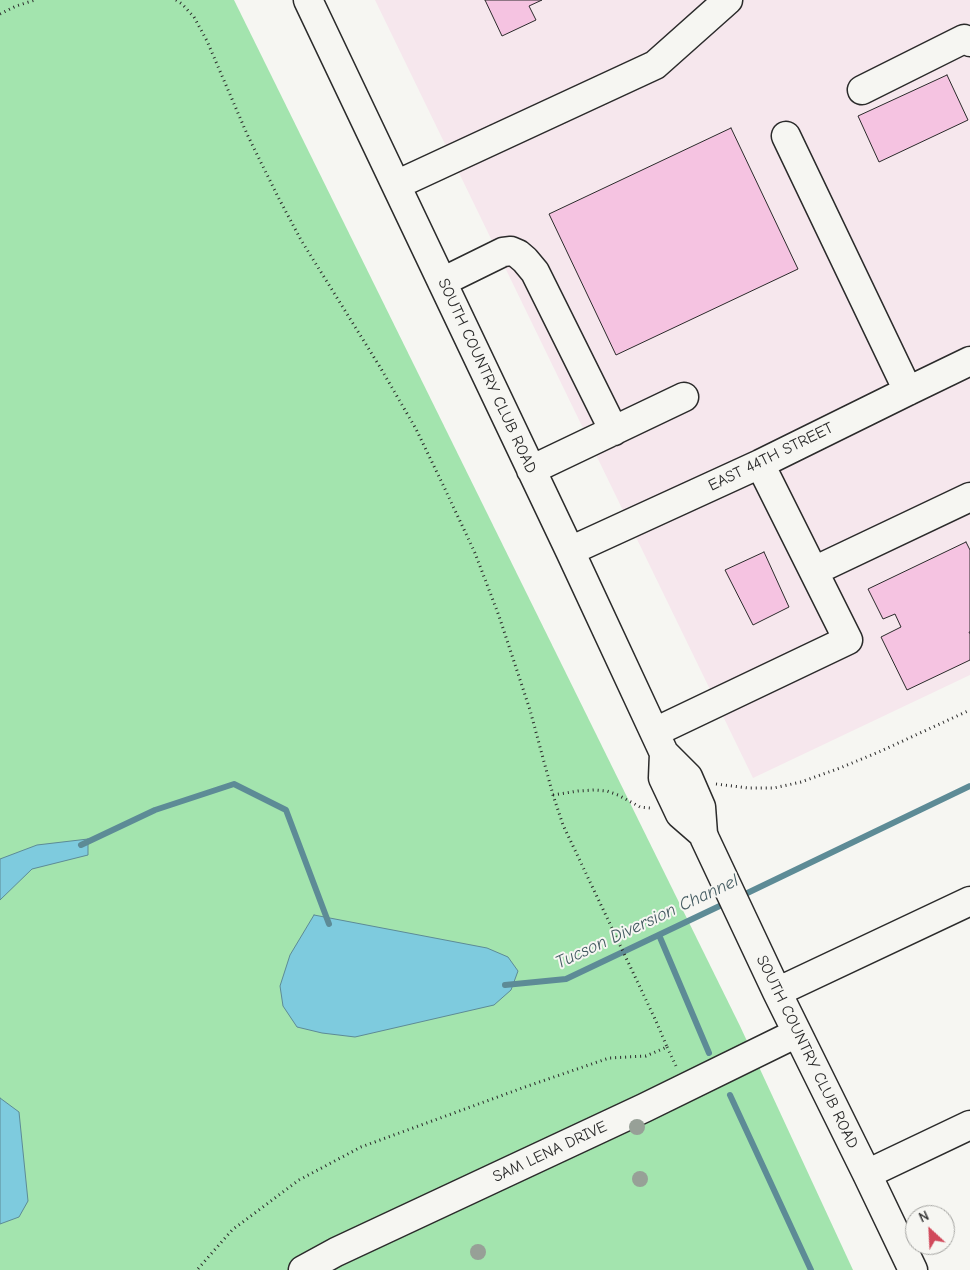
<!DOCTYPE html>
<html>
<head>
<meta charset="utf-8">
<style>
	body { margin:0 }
	#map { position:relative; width:970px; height:1270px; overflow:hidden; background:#f6f6f2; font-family:"Comic Neue",sans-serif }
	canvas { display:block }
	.north { position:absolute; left:905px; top:1205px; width:50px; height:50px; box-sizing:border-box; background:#f6f6f2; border:1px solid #a5a5a2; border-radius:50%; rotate:335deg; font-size:14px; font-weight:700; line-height:20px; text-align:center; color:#2b2b2b }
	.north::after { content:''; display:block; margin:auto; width:18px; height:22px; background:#d1495b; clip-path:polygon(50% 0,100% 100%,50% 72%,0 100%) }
</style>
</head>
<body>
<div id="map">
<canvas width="970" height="1270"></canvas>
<div class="north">N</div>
</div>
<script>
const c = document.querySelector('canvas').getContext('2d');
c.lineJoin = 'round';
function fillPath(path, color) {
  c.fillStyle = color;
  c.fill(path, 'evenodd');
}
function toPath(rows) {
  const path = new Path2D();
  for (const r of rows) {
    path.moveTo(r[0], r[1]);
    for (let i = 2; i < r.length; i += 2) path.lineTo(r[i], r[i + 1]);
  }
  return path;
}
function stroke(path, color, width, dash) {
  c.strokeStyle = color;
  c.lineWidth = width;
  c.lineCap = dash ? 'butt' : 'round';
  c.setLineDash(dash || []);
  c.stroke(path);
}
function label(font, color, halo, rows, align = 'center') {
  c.font = font + ' "Comic Neue",sans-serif';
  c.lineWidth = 4;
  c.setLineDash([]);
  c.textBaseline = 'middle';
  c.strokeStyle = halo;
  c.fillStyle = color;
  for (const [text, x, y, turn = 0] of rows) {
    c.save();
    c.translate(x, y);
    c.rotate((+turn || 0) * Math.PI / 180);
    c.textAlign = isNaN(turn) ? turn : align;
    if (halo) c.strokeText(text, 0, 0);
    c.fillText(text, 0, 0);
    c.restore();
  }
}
fillPath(toPath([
	[375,0,970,0,970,675,753,778]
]), '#f6e7ed');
fillPath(toPath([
	[0,0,234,0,740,1026,853,1270,0,1270]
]), '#a3e4ae');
const water = toPath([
	[88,839,88,855,32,869,0,900,0,859,37,845,88,839],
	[314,915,487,948,508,957,518,971,511,990,494,1005,355,1037,322,1033,297,1027,283,1006,280,986,290,955,314,915],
	[0,1098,19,1112,28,1201,19,1217,0,1224,0,1098]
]);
fillPath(water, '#7ecbde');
stroke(water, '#5d8b96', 1);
stroke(toPath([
	[81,845,155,810,234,784,286,810,329,924],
	[739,897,970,786],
	[659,935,709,1053],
	[505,985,566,979,728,902],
	[730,1095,811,1270]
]), '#5d8b96', 6);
const building = toPath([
	[485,0,542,0,529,6,536,20,502,36,485,0],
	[947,75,968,120,879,162,858,116,947,75],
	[731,128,798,269,616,355,549,214,731,128],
	[966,542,970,550,970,632,969,632,970,634,970,660,907,690,881,637,901,627,895,614,883,619,868,589,966,542],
	[764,552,789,607,753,625,725,570,764,552]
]);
fillPath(building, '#f5c3e1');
stroke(building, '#2b2b2b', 1);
const minor = toPath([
	[308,0,570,551,664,753,688,777,701,807,703,834,705,839,777,992,867,1174,913,1270],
	[862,90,964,39,970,42],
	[786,136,908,391],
	[396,185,655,65,728,0],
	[442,282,503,252,511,251,518,254,525,260,535,272,614,431],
	[531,470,684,397],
	[570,551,760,464,908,391,970,361],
	[814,571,970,497],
	[655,732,848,640,760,464],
	[664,753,663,778,680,814,703,834],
	[777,992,970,901],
	[867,1174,970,1125],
	[303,1270,336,1252,644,1108,797,1033]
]);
stroke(minor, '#2b2b2b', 31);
stroke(toPath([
	[176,0,182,4,194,17,207,41,247,134,277,195,301,240,380,367,416,429,444,487,475,553,499,616,530,710,553,795,563,825,656,1021,667,1047,646,1056,609,1058,525,1087,361,1147,299,1180,232,1230,197,1270],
	[0,14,16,6,35,0],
	[716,784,748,788,774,788,801,782,840,768,881,751,970,710],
	[553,795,578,791,594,790,607,791,618,795,640,807,650,808],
	[667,1047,676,1066]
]), '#2b2b2b', 3, [1, 4]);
stroke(minor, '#f6f6f2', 28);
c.fillStyle = '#97a097';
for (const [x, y] of [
	[637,1127],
	[640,1179],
	[478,1252]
]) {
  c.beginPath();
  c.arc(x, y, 8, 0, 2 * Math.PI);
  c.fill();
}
label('16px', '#2b2b2b', '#f6f6f2', [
	["SOUTH COUNTRY CLUB ROAD",487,376,65],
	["EAST 44TH STREET",771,457,-26],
	["SOUTH COUNTRY CLUB ROAD",807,1052,64],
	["SAM LENA DRIVE",550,1152,-25]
]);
label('italic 18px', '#445b61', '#f6f6f2', [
	["Tucson Diversion Channel",647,922,-25]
]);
</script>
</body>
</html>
